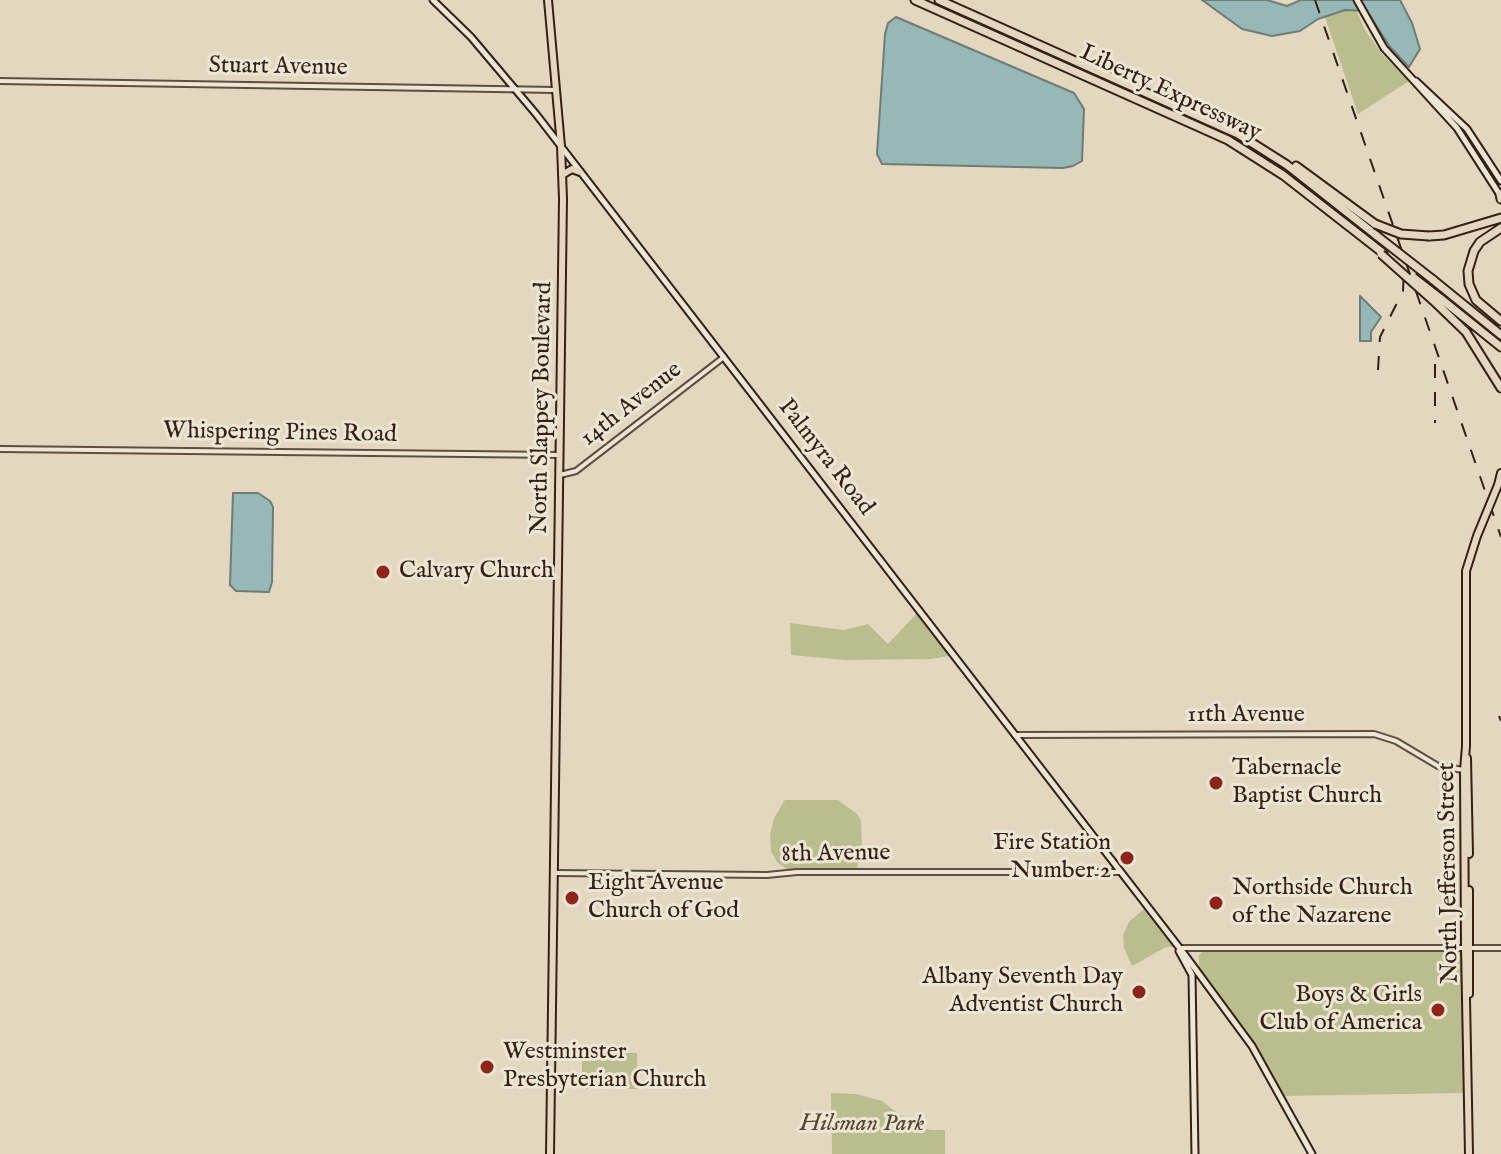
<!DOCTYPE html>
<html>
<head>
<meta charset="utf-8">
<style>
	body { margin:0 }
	canvas { display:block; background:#e3d8bf }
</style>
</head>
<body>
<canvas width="1501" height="1154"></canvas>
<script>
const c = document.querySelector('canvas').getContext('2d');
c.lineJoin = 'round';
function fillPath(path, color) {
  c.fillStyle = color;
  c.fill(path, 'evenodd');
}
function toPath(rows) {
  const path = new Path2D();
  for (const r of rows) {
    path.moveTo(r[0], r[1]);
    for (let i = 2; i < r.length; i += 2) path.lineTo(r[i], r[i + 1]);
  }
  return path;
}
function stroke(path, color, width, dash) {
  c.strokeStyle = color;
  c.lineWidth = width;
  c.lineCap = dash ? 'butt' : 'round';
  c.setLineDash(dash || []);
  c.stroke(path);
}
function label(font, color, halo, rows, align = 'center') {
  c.font = font + ' "IM FELL English",serif';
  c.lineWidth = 6;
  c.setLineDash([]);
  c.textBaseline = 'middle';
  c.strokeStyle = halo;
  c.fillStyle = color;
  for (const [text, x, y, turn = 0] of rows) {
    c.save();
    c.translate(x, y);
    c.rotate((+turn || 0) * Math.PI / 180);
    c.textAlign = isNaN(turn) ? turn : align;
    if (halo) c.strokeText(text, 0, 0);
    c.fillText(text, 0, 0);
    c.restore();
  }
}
fillPath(toPath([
	[1344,10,1356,10,1365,30,1382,54,1409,81,1358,114,1325,17],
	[919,611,954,655,931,659,846,660,791,655,790,623,844,630,868,624,888,644],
	[785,800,838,800,857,814,861,821,862,848,856,872,791,872,777,862,771,851,770,835,774,818],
	[1146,907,1177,947,1166,947,1132,966,1124,948,1123,935,1129,922],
	[1203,951,1462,952,1464,1093,1281,1096,1252,1045,1214,996,1199,967,1199,955],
	[582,1053,637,1053,637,1089,582,1089],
	[831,1093,856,1094,882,1101,908,1121,930,1130,945,1130,945,1154,832,1154]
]), '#babd8e');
const water = toPath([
	[1202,0,1267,0,1287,6,1301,0,1400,0,1412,23,1420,49,1409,67,1390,47,1367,11,1345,10,1318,19,1300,31,1272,36,1242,29,1202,0],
	[896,17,1074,93,1084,109,1082,161,1073,166,1063,168,882,164,877,154,885,34,888,23,896,17],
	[1360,296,1381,317,1371,332,1371,341,1360,341,1360,296],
	[233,493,258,493,270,501,273,507,272,582,269,592,236,591,230,585,233,493]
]);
fillPath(water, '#96b9b7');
stroke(water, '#707b76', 2);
const tertiary = toPath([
	[0,81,556,90],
	[0,449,560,455],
	[560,475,576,471,724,357],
	[1015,735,1374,734,1396,741,1438,766,1464,770],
	[554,873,767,875,797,872,1119,872],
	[1180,948,1501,948]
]);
const secondary = toPath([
	[433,0,471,37,536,114,1185,955,1252,1046,1312,1154],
	[1357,0,1384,48,1457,128,1500,195],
	[1416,81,1467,129,1501,181],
	[1179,951,1192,975,1195,1154]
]);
const primary = toPath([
	[548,0,561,146,563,199,550,1154],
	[562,175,572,169,580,172],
	[1498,485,1501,473],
	[1466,746,1464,770,1465,947,1469,1154],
	[1467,758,1469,854],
	[1469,890,1469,994]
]);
const motorway = toPath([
	[915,0,1228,140,1283,175,1383,253],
	[939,0,1238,134,1287,165,1377,236],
	[1296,166,1375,224],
	[1500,194,1501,199],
	[1501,228,1480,242,1474,251,1468,271,1469,284,1476,300,1501,321],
	[1429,236,1444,235,1501,218],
	[1432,279,1501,335],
	[1440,298,1501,347],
	[1437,304,1466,332,1501,388]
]);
stroke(tertiary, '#614d3f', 8);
stroke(secondary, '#361f14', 9);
stroke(primary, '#361f14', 10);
stroke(motorway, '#361f14', 11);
stroke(tertiary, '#ede6d5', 4);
stroke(secondary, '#ede6d5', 5);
stroke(primary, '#e3d8bf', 6);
stroke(motorway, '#e3d8bf', 7);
stroke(toPath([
	[1315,0,1501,537],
	[1435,364,1435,423],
	[1378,370,1380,337,1403,291,1404,268],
	[1499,716,1501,721]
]), '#361f14', 2, [14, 14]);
const primaryBridge = toPath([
	[1466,746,1466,571,1477,536,1498,485]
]);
const motorwayBridge = toPath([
	[1375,224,1401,234,1429,236],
	[1377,236,1432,279],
	[1381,254,1437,304],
	[1413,277,1440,298]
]);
stroke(primaryBridge, '#361f14', 10, []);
stroke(motorwayBridge, '#361f14', 11, []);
stroke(primaryBridge, '#e3d8bf', 6);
stroke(motorwayBridge, '#e3d8bf', 7);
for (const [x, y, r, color] of [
	[383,572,8,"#8f2418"],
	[1216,783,8,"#8f2418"],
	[1127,858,8,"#8f2418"],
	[572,898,8,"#8f2418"],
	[1216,903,8,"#8f2418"],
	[1139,992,8,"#8f2418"],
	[1438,1010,8,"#8f2418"],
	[487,1067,8,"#8f2418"]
]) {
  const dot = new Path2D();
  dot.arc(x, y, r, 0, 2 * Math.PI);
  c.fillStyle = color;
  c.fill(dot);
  stroke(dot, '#ede6d5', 3);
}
label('24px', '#361f14', '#ede6d5', [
	["Stuart Avenue",278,68,1],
	["Liberty Expressway",1170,94,25],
	["14th Avenue",632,405,-38],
	["North Slappey Boulevard",543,408,-89],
	["Whispering Pines Road",280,434,1],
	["Palmyra Road",825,458,52],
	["11th Avenue",1246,716],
	["8th Avenue",836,855,-1],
	["North Jefferson Street",1450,873,-91]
]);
label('24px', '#361f14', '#ede6d5', [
	["Calvary Church",399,572],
	["Tabernacle",1232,769],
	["Baptist Church",1232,797],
	["Fire Station",1111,844,"right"],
	["Number 2",1111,872,"right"],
	["Eight Avenue",588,884],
	["Church of God",588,912],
	["Northside Church",1232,889],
	["of the Nazarene",1232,917],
	["Albany Seventh Day",1123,978,"right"],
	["Adventist Church",1123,1006,"right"],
	["Boys & Girls",1422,996,"right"],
	["Club of America",1422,1024,"right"],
	["Westminster",503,1053],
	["Presbyterian Church",503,1081]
], 'left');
label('italic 24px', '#574632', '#ede6d5', [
	["Hilsman Park",862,1125]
]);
</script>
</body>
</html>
